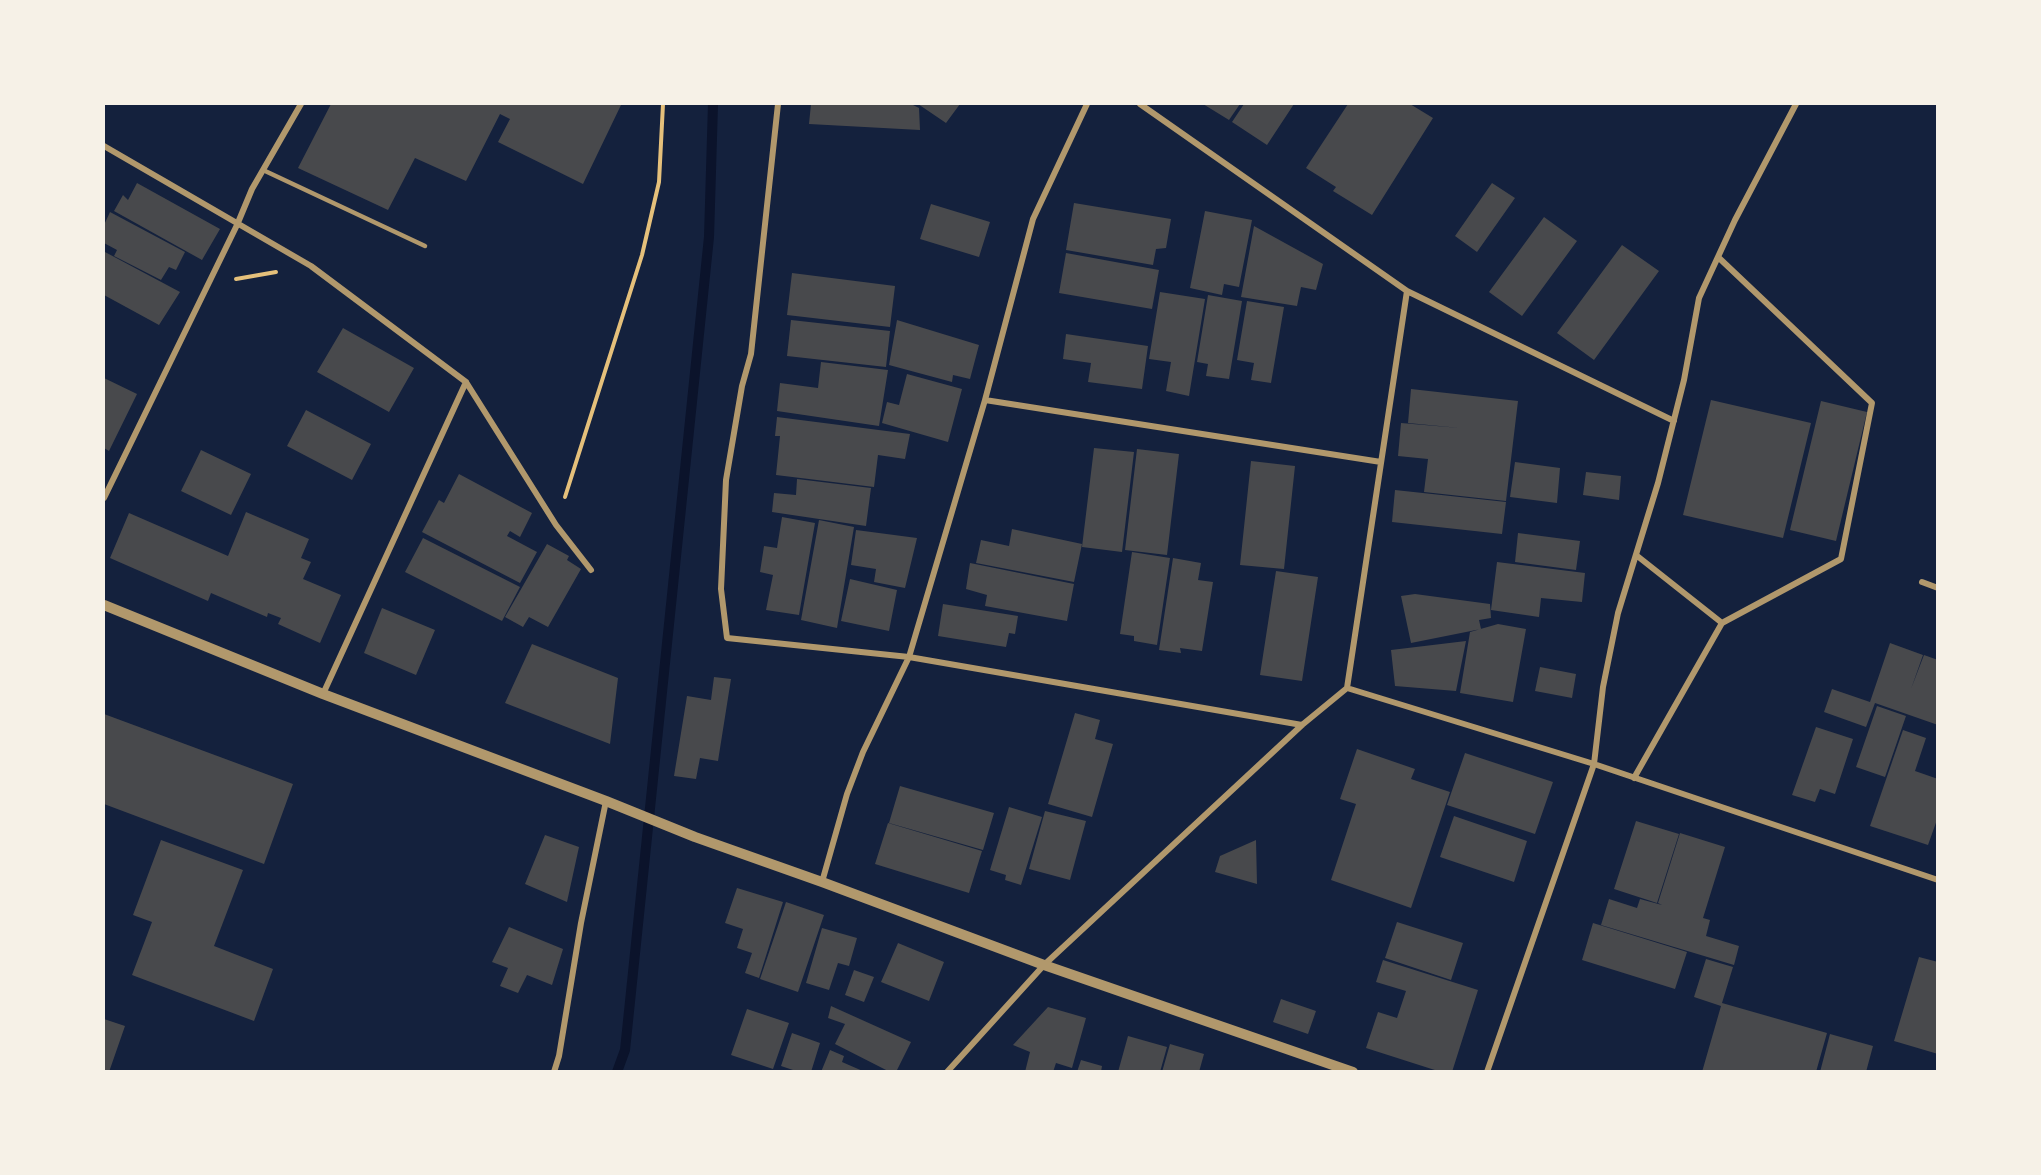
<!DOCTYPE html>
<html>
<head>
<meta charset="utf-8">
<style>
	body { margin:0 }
	#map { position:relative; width:2041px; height:1175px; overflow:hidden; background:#14213d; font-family:Lato,sans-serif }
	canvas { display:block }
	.frame { position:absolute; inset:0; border:105px solid #f6f1e7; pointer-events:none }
</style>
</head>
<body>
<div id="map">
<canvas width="2041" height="1175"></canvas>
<div class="frame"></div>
</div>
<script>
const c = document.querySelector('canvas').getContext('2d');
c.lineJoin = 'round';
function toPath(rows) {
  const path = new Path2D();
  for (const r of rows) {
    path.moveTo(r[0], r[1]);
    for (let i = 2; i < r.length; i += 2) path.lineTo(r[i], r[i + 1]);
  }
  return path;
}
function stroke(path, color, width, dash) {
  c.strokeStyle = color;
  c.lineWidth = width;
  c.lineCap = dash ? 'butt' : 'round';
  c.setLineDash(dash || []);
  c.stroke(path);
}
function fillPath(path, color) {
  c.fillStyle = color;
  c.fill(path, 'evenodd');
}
stroke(toPath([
	[617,1072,625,1050,709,237,713,104]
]), '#0b132b', 10);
fillPath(toPath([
	[331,104,617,104,621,105,583,184,498,142,510,119,500,114,466,181,415,158,388,210,298,168],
	[811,104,911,104,919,108,920,130,809,124],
	[918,104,960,104,946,123],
	[1203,104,1240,104,1229,120],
	[1244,104,1294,104,1267,145,1232,122],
	[1348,104,1410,104,1433,118,1372,215,1333,191,1336,187,1306,168],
	[137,183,220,229,202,260,114,211,123,195,128,200],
	[1492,183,1515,198,1477,252,1455,236],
	[1074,203,1171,219,1166,248,1156,249,1153,265,1066,250],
	[931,204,990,222,979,257,920,239],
	[1205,211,1252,220,1239,287,1224,284,1222,295,1190,288],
	[110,212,185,252,176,270,169,267,161,280,114,256,117,250,104,243,104,225],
	[1544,217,1577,241,1522,316,1489,292],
	[1254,226,1323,264,1316,290,1301,287,1297,306,1241,297],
	[1622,245,1659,271,1594,360,1557,333],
	[105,252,180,292,159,325,104,295,104,256],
	[1066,253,1159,270,1152,309,1059,293],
	[792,273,895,286,890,327,787,315],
	[1160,292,1205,299,1189,396,1166,391,1171,362,1149,359],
	[1208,295,1242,301,1229,379,1206,376,1208,364,1197,362],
	[1247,301,1284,307,1271,383,1251,380,1254,363,1237,360],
	[791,320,890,331,886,367,787,356],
	[897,320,979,345,970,379,953,375,952,382,889,365],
	[343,328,414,368,389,412,317,372],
	[1066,334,1148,346,1142,389,1088,382,1091,363,1063,359],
	[821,362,888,370,879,426,777,411,780,383,818,388],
	[907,374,962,389,948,442,882,423,887,402,899,405],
	[104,378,137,394,109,451,104,448],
	[1411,389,1518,401,1506,501,1424,492,1428,459,1398,456,1401,423,1460,428,1408,423],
	[1711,400,1811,423,1783,538,1683,515],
	[1821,401,1867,412,1836,541,1790,530],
	[306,410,371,444,352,480,287,446],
	[777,417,910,434,905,459,878,455,874,487,776,475,780,436,775,436],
	[1094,448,1134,452,1122,552,1082,547],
	[1137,449,1179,454,1167,555,1125,550],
	[201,450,251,474,231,515,181,491],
	[1251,461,1295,466,1284,569,1240,565],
	[1515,462,1560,468,1557,503,1510,497],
	[1586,472,1621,476,1619,500,1583,495],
	[459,474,532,513,520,537,510,531,507,536,537,552,520,583,422,532,439,500,444,503],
	[797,479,871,488,866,526,772,512,774,493,796,495],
	[1395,490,1506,502,1502,534,1392,522],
	[246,512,309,539,301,558,311,562,303,579,341,595,320,643,278,624,281,618,268,613,267,617,211,593,208,601,110,558,129,513,228,556],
	[782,517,815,523,799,615,766,610,773,575,760,572,764,546,777,548],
	[819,520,854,527,837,628,801,620],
	[1012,529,1082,544,1074,582,976,563,981,540,1009,546],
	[856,530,917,538,905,588,874,582,876,569,851,565],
	[1518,533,1580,541,1576,570,1515,562],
	[423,538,520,587,502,621,405,572],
	[547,544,569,556,567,560,581,569,548,627,529,617,523,627,505,617],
	[1132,552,1170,558,1157,645,1134,641,1134,636,1120,634],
	[1173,558,1201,563,1198,580,1213,582,1202,651,1180,648,1181,653,1159,650],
	[1497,562,1585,573,1582,602,1541,598,1539,617,1491,610],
	[970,563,1074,584,1067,621,985,606,987,595,966,589],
	[1276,571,1318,577,1302,681,1260,675],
	[850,579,897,590,889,631,841,621],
	[1415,594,1490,604,1491,618,1479,620,1481,629,1411,643,1401,596],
	[943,604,1018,616,1015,634,1009,633,1006,647,938,636],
	[382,608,435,630,416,675,364,653],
	[1498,624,1526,629,1513,702,1460,693,1470,632],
	[1466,641,1456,691,1395,686,1391,650],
	[1890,643,1923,655,1911,689,1924,655,1938,660,1938,725,1875,703,1866,727,1824,712,1832,689,1870,702],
	[532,644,618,678,610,744,505,703],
	[1540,667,1576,674,1572,698,1535,691],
	[714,677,731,679,718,761,700,758,696,779,674,776,687,696,711,700],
	[1877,706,1906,716,1885,777,1856,767],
	[1075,713,1100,720,1095,739,1113,744,1092,817,1048,804],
	[104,714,293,784,264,864,104,804],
	[1816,727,1853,739,1835,794,1820,789,1815,802,1792,795],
	[1903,730,1926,738,1915,771,1938,779,1938,817,1928,845,1870,826],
	[1357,749,1415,769,1411,779,1450,792,1411,908,1331,880,1356,804,1340,799],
	[1465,753,1553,782,1535,834,1447,805],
	[900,786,994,813,983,850,889,823],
	[1009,807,1042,817,1021,885,1005,880,1006,875,990,870],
	[1045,811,1086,821,1070,880,1029,869],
	[1454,816,1527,841,1514,882,1440,857],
	[1636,821,1679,834,1657,903,1614,889],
	[888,823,982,851,969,893,875,864],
	[1680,833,1725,847,1703,918,1710,920,1706,936,1739,946,1734,965,1601,925,1609,899,1637,908,1640,899,1662,905,1658,903],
	[545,835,579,847,567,902,525,884],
	[161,840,243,870,214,946,273,969,254,1021,132,975,152,922,133,915],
	[1256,840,1257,884,1215,872,1220,856],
	[737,888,783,902,759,978,745,973,752,953,737,948,743,929,725,923],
	[786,902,824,915,798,992,760,979],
	[1397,922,1463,943,1451,980,1385,958],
	[1593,923,1687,952,1675,989,1582,960],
	[509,927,563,949,552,985,527,975,518,993,500,986,508,968,492,962],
	[822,928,857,938,849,966,838,963,829,990,806,983],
	[898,943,944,962,929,1001,881,982],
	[1919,957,1938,962,1938,1054,1894,1041],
	[1706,959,1733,967,1722,1003,1827,1033,1816,1072,1702,1072,1721,1006,1694,997],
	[1383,960,1478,990,1452,1072,1441,1072,1366,1048,1378,1012,1397,1018,1406,991,1376,982],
	[854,970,874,977,864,1002,845,995],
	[1281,999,1316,1011,1308,1034,1273,1022],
	[831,1006,911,1042,896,1072,890,1072,835,1044,845,1024,828,1018],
	[1048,1007,1086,1018,1072,1068,1056,1063,1053,1072,1025,1072,1030,1052,1013,1045],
	[747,1009,789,1023,773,1069,731,1055],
	[104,1019,125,1026,109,1072,104,1072],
	[792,1033,820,1043,811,1072,799,1072,781,1066],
	[1830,1034,1873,1046,1866,1072,1820,1072],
	[1128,1036,1167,1047,1160,1072,1118,1072],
	[1170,1044,1204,1054,1199,1072,1162,1072],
	[830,1050,844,1056,842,1062,865,1072,821,1072],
	[1081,1060,1102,1066,1101,1072,1077,1072]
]), '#48494c');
stroke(toPath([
	[236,279,276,272],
	[565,497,642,255,659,182,663,104]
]), '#e5c07b', 4);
stroke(toPath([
	[263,170,425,246]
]), '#b1986c', 4.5);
stroke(toPath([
	[778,104,751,354,742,386,726,480,721,589,727,638,909,657,1302,725],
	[1087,104,1033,219,985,400,1381,462],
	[1140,104,1407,291,1674,421],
	[104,146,311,266,466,382,556,525,591,570],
	[104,498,237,225,252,189,301,104],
	[1636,555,1722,623],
	[1922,582,1938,588],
	[1347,688,1594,764,1938,880],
	[1347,688,1407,291],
	[323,694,466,382],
	[1634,778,1722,623,1841,559,1872,403,1718,257],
	[822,882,847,794,863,752,909,657,985,400],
	[554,1072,559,1056,581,923,606,801],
	[947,1072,1044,965,1302,725,1347,688],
	[1487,1072,1594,764,1603,687,1618,613,1658,483,1684,380,1699,298,1735,220,1796,104]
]), '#b1986c', 6);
stroke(toPath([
	[104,605,323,694,606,801,695,837,822,882,1044,965,1353,1072]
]), '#b1986c', 10);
</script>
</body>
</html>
